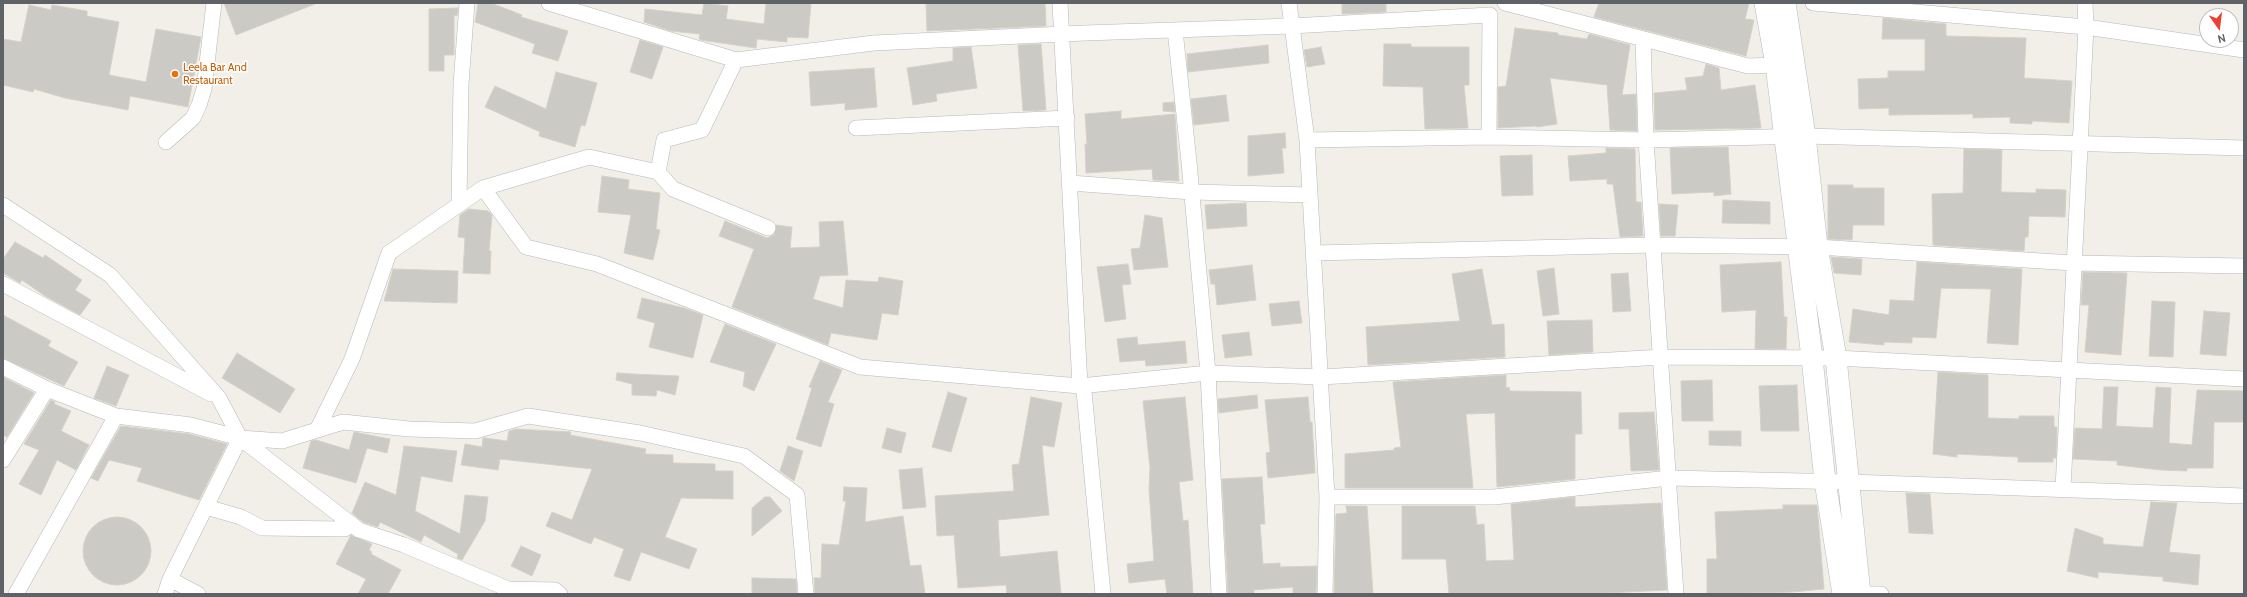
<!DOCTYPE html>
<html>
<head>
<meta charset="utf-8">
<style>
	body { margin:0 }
	#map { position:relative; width:2247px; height:597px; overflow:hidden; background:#f1efe8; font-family:Cabin,sans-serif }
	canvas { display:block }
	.frame { position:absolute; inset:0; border:4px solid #5f6368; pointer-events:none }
	.north { position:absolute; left:2199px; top:8px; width:40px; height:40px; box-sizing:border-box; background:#fff; border:1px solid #bfc1c3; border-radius:50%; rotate:166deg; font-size:11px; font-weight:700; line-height:16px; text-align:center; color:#5f6368 }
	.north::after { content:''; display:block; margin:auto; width:14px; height:18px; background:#ea4335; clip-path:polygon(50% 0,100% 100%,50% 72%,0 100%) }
</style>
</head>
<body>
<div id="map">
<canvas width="2247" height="597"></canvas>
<div class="frame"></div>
<div class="north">N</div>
</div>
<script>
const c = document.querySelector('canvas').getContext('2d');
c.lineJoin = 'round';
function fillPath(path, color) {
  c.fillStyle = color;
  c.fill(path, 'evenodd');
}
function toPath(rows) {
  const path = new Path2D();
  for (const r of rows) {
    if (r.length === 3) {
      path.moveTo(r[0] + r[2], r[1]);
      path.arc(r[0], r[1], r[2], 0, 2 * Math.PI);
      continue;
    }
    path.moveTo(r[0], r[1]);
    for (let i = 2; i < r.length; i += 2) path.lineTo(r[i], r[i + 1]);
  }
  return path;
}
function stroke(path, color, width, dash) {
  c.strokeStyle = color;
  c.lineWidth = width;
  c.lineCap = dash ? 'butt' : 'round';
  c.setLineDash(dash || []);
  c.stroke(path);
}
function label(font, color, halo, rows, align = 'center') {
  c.font = font + ' Cabin,sans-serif';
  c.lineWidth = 3;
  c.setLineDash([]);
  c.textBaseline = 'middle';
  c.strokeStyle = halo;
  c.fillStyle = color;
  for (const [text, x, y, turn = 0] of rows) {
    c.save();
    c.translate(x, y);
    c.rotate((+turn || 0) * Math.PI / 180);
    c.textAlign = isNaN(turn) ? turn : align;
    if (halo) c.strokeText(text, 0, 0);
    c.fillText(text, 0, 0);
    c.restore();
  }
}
const building = toPath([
	[224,3,315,3,315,4,236,35,224,3],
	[478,3,491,3,522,15,521,17,568,31,558,61,532,53,535,44,475,22,478,3],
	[704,3,728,6,726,19,764,24,766,3,811,3,808,38,787,37,787,42,757,39,756,48,701,40,699,39,700,34,671,31,644,22,645,9,702,15,704,3],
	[926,3,1045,3,1046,26,927,31,926,3],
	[1342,3,1386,3,1386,12,1342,14,1342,3],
	[1599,3,1749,3,1745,19,1754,20,1746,56,1594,17,1599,3],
	[29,5,51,10,52,5,87,11,87,16,119,22,109,75,146,82,156,29,201,37,188,107,130,96,128,110,65,98,34,89,33,92,3,85,3,39,21,42,29,5],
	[458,8,457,16,454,15,454,55,444,55,444,71,429,71,429,9,458,8],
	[1883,18,1946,24,1946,36,2026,38,2024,78,2072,81,2069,123,2032,121,2032,124,2010,123,2010,117,1973,118,1973,114,1889,115,1889,108,1859,109,1858,79,1888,78,1888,71,1925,71,1925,39,1882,39,1883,18],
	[1515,28,1558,33,1558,35,1587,39,1589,34,1630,45,1622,95,1636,94,1637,131,1610,130,1607,85,1550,78,1557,124,1537,127,1536,126,1498,128,1498,87,1506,86,1515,28],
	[640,40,663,47,652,79,630,72,640,40],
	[1041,44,1046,110,1023,111,1018,45,1041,44],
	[1384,44,1411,44,1411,47,1469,47,1469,85,1464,85,1468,128,1425,129,1423,87,1383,86,1384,44],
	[1268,45,1269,63,1188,72,1187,54,1268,45],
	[971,47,977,88,936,94,937,101,913,105,907,68,953,61,953,48,971,47],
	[1321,47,1325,64,1307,67,1304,50,1321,47],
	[1706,64,1719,68,1721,90,1755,85,1761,128,1655,130,1654,93,1687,90,1685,78,1703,76,1706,64],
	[874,68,877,107,845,110,845,103,811,106,809,72,874,68],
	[556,72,597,83,585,126,581,125,575,147,539,136,540,132,485,107,495,86,546,109,556,72],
	[1226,95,1229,121,1194,125,1191,99,1226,95],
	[1174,102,1175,112,1163,111,1163,103,1174,102],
	[1121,111,1121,119,1175,114,1179,181,1153,180,1152,169,1086,173,1085,144,1087,144,1085,114,1121,111],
	[1285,133,1286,148,1282,148,1284,173,1248,176,1248,136,1285,133],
	[1728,147,1731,194,1714,196,1714,192,1672,194,1670,148,1728,147],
	[1606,148,1635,149,1636,202,1641,202,1643,236,1620,237,1613,184,1607,184,1607,179,1570,181,1568,156,1606,153,1606,148],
	[1964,149,2002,150,2001,192,2036,193,2036,189,2066,190,2065,217,2029,216,2028,237,2025,237,2024,251,1933,245,1932,194,1963,193,1964,149],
	[1532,155,1533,195,1502,196,1500,156,1532,155],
	[602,176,629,180,628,189,660,193,656,229,660,230,653,260,624,253,631,215,598,212,602,176],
	[1828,185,1853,185,1853,188,1884,188,1884,225,1853,225,1852,240,1828,239,1828,185],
	[1723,200,1770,202,1770,224,1722,223,1723,200],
	[1246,203,1247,226,1207,229,1205,205,1246,203],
	[1659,204,1678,205,1675,236,1661,236,1659,204],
	[469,209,488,211,492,215,489,251,491,251,490,274,463,273,465,238,458,237,460,215,469,209],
	[1145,215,1162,218,1168,267,1134,270,1131,249,1140,248,1145,215],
	[725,221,767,238,774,235,776,225,792,227,790,248,820,247,819,222,843,221,848,275,820,276,813,299,843,308,846,280,878,282,879,277,903,281,898,315,882,313,877,340,831,333,828,345,732,307,754,249,719,236,725,221],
	[15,242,43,258,45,255,82,280,75,290,91,300,80,315,45,296,22,280,20,283,3,273,3,259,15,242],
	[1831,257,1862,259,1861,275,1834,273,1831,257],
	[1781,262,1784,317,1787,317,1786,349,1755,349,1756,310,1722,312,1720,265,1781,262],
	[1917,262,2022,269,2018,345,1987,343,1991,289,1941,288,1936,338,1912,337,1912,343,1884,342,1884,345,1849,342,1853,309,1889,315,1890,300,1914,301,1917,262],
	[1128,264,1131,284,1122,285,1126,319,1105,322,1097,267,1128,264],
	[1252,265,1256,300,1217,305,1215,284,1211,284,1209,270,1252,265],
	[1554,268,1559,314,1543,316,1537,271,1554,268],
	[393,269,458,271,457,303,384,301,393,269],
	[1482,269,1492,325,1504,324,1505,357,1368,365,1366,327,1460,321,1452,274,1482,269],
	[2083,272,2127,273,2121,355,2085,352,2089,305,2081,305,2083,272],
	[1628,273,1631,311,1613,312,1611,274,1628,273],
	[642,298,684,308,703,315,693,358,649,347,655,323,637,318,642,298],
	[1299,301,1302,323,1272,326,1269,304,1299,301],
	[2152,301,2175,302,2173,357,2149,356,2152,301],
	[2204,311,2230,313,2226,356,2200,354,2204,311],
	[3,315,51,341,48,346,78,362,64,386,3,358,3,315],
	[1592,320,1593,352,1549,355,1547,321,1592,320],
	[725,324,776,344,754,391,743,386,745,372,710,362,725,324],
	[1249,332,1252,355,1225,358,1222,335,1249,332],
	[1137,337,1138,345,1185,341,1187,363,1146,366,1145,360,1120,362,1117,339,1137,337],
	[237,353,295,389,280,413,222,378,237,353],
	[820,361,842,370,828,402,834,404,821,447,796,439,812,388,809,387,820,361],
	[107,366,129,375,116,406,94,398,107,366],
	[1938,372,1988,375,1988,418,2019,419,2019,416,2054,416,2054,427,2057,427,2056,458,2053,458,2053,462,2018,462,2018,457,1957,454,1957,457,1933,454,1938,372],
	[617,373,633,374,679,376,675,395,657,390,656,396,632,395,632,384,616,380,617,373],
	[1506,375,1506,388,1509,387,1510,391,1581,392,1582,434,1575,434,1575,479,1497,487,1495,413,1466,414,1473,488,1345,488,1345,454,1394,450,1394,448,1401,447,1393,382,1506,375],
	[3,377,34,393,7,437,3,435,3,377],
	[1712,380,1713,421,1682,421,1681,381,1712,380],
	[1797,385,1799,431,1761,431,1759,386,1797,385],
	[2104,387,2118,387,2116,426,2153,428,2156,387,2171,388,2169,443,2192,445,2197,390,2244,391,2244,422,2214,422,2213,468,2187,468,2187,471,2161,470,2117,465,2117,461,2073,459,2075,428,2102,429,2104,387],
	[948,392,967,398,951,452,932,447,948,392],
	[1257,395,1258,408,1219,413,1218,399,1257,395],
	[1031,397,1062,403,1054,447,1042,445,1049,515,998,520,1000,557,1057,551,1061,594,1007,594,1006,585,958,588,954,535,937,536,935,496,1014,491,1012,465,1019,464,1031,397],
	[1185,397,1193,480,1179,482,1183,521,1188,520,1193,594,1167,594,1165,579,1129,583,1127,564,1154,561,1149,489,1150,468,1143,401,1185,397],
	[1308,397,1310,422,1312,422,1315,473,1268,478,1266,453,1270,452,1265,400,1308,397],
	[51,400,55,402,54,404,71,411,61,431,89,445,76,470,57,460,41,495,19,484,39,450,24,444,51,400],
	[1654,412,1659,470,1631,471,1629,429,1619,429,1619,413,1654,412],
	[121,426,189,434,227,444,199,500,137,481,142,468,109,460,98,481,91,478,121,426],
	[887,428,906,433,901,453,882,448,887,428],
	[516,429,571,432,570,435,646,449,645,454,673,455,673,463,715,464,715,471,733,471,733,499,681,498,665,537,697,549,689,569,641,552,630,581,614,576,624,549,594,537,591,544,546,526,552,512,572,520,592,469,500,459,498,470,461,465,465,444,482,447,483,438,485,438,507,441,509,431,516,429],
	[1709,431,1741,431,1741,446,1709,445,1709,431],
	[354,432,390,439,387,453,367,448,356,483,303,468,311,441,316,440,349,450,354,432],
	[404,446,457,451,452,482,421,476,415,511,460,534,465,495,488,497,485,521,462,560,457,558,458,554,424,535,421,542,380,522,378,527,363,522,352,513,365,482,396,495,404,446],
	[788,446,803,451,794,481,780,471,788,446],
	[922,468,926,507,903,509,899,470,922,468],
	[1262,477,1265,524,1260,524,1263,564,1280,563,1280,567,1317,566,1316,594,1293,594,1293,587,1254,590,1254,594,1228,594,1222,479,1262,477],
	[844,487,867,488,865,522,903,516,910,566,921,565,925,594,815,594,814,578,821,578,822,544,839,545,846,501,843,501,844,487],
	[1906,493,1930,494,1933,534,1909,533,1906,493],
	[765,497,770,497,782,511,752,536,752,508,765,497],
	[1575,497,1575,507,1661,503,1667,590,1584,594,1449,594,1446,559,1402,559,1402,506,1475,506,1477,525,1484,524,1486,561,1514,560,1511,504,1575,497],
	[2151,502,2177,503,2169,552,2200,555,2198,585,2163,581,2163,577,2098,572,2098,578,2067,571,2075,528,2103,538,2103,544,2143,547,2151,502],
	[1783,505,1817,505,1824,589,1792,592,1707,594,1707,559,1717,559,1715,512,1783,509,1783,505],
	[1346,506,1367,506,1373,594,1334,594,1336,514,1347,513,1346,506],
	[117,551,34],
	[351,535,372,544,369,550,372,552,371,554,401,570,388,594,358,594,366,579,336,564,351,535],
	[521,546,541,555,532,576,511,566,521,546],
	[752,578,796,579,797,594,752,594,752,578]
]);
fillPath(building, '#cccac5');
stroke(building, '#d6d1c6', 1);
const minor = toPath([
	[549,3,736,60,874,43,1085,33,1291,26,1490,15,1489,137],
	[1060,3,1080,386,1084,391,1103,594],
	[1289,3,1307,140,1327,497,1325,594],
	[1505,3,1748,66,1776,65,1786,67],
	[1813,3,2086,27,2244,50],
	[1175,30,1189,162,1208,373,1219,594],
	[1643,39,1646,140,1676,594],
	[856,128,1067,118],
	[1307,140,1489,137,1646,140,1805,136,2244,148],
	[166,142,193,118,199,105,204,89,214,3],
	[658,172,664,140,702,130,736,60],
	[1070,183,1192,192,1310,195],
	[483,188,526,247,597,264,860,367,1080,386,1208,373,1321,377,1662,357,1836,358,2244,379],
	[459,203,461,84,467,3],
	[3,205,110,275,219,398,240,438,170,579,165,594],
	[1314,253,1654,245,1817,247,2074,263,2244,266],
	[3,284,211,394],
	[3,367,47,389,116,416],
	[317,430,352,359,389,253,483,188,589,157,658,172,673,189,768,228],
	[240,438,359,530,404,545,508,589,555,590,560,594],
	[3,460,47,389],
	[2063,489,2086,27,2085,3],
	[1327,497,1494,497,1669,478,1849,482,2244,496],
	[206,507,241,517,262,528,345,529,352,524],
	[170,579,198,594],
	[16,594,116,416,191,425,240,438,282,441,343,422,409,429,475,431,528,416,640,433,744,456,797,495,806,594],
	[1851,594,1881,594]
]);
const secondary = toPath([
	[1765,3,1776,65,1812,358,1825,481,1843,594],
	[1785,3,1805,136,1817,247,1836,358,1860,594]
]);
stroke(minor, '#b5b8bc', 16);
stroke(secondary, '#b6babf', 22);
stroke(minor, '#fff', 15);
stroke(secondary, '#fff', 21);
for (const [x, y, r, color] of [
	[175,74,4,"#e8710a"]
]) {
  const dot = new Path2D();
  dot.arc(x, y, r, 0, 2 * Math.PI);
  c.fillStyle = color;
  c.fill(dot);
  stroke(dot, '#fff', 1.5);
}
label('11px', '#c56008', '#fff', [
	["Leela Bar And",183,68],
	["Restaurant",183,81]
], 'left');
</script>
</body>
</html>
